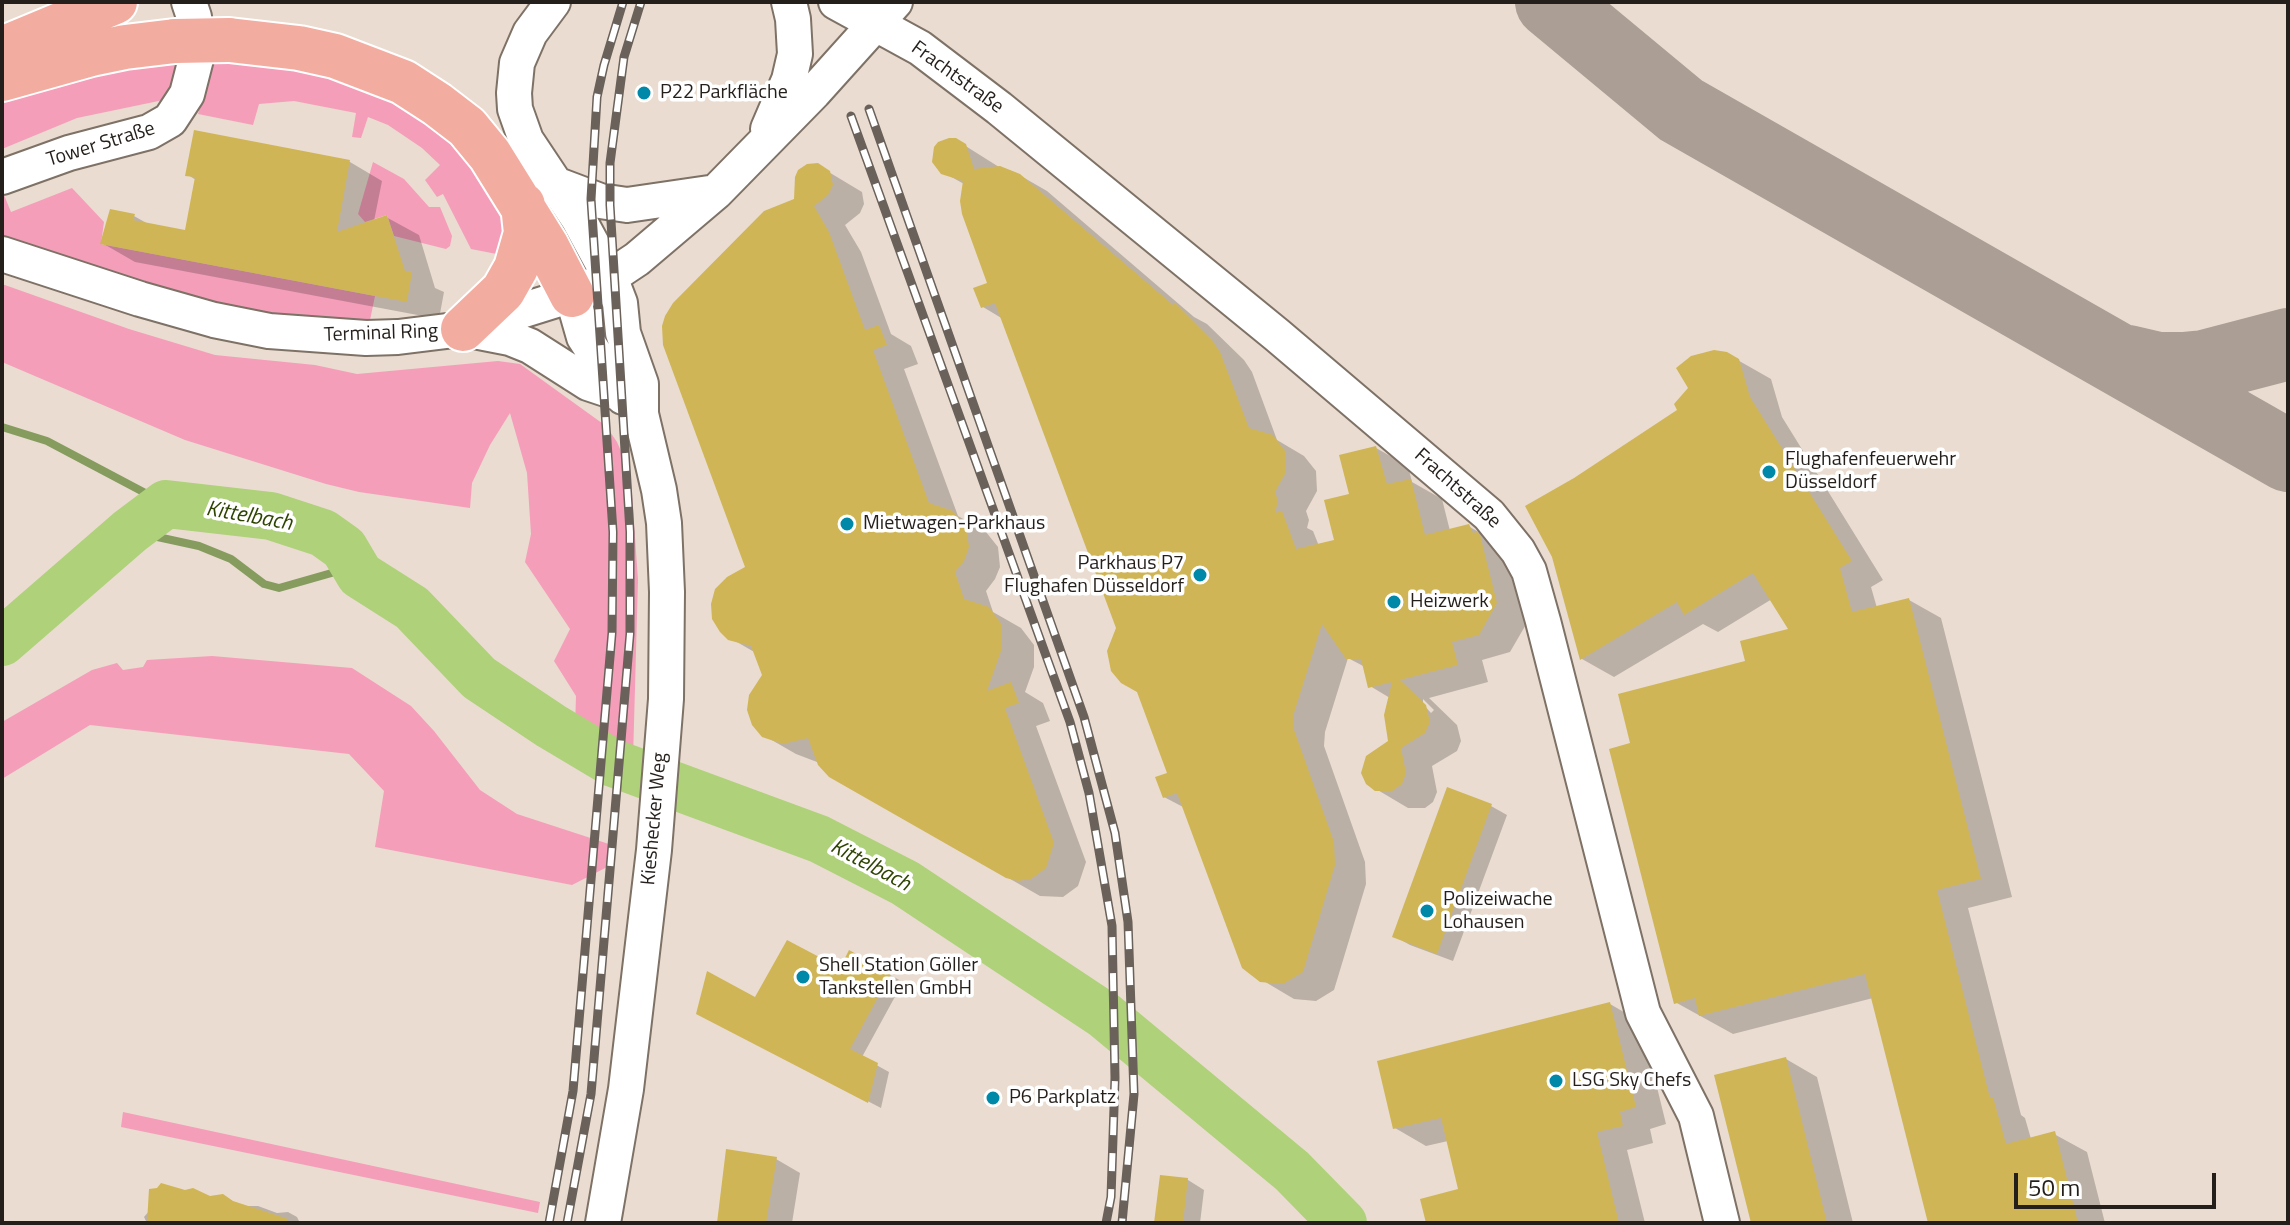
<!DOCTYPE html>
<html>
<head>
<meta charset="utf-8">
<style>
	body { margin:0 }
	#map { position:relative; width:2290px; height:1225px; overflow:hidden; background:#eadcd0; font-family:"Titillium Web",sans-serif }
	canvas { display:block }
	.frame { position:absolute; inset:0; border:4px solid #241f1b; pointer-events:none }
	.scale { position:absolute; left:2014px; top:1173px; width:202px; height:36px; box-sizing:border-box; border:4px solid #241f1b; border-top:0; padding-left:10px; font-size:24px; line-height:28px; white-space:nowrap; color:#241f1b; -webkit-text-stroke:6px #fff; paint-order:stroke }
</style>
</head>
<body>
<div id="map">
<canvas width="2290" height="1225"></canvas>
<div class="frame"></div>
<div class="scale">50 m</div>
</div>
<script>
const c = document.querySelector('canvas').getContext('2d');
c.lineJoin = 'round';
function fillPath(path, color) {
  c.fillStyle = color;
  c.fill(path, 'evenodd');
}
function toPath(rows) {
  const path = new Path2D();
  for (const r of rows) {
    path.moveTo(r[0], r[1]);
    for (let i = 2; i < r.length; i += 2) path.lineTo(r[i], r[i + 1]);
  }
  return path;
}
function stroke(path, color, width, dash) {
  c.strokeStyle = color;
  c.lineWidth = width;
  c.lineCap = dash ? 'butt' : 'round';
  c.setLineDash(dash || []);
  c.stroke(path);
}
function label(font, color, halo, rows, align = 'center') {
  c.font = font + ' "Titillium Web",sans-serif';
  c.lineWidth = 7;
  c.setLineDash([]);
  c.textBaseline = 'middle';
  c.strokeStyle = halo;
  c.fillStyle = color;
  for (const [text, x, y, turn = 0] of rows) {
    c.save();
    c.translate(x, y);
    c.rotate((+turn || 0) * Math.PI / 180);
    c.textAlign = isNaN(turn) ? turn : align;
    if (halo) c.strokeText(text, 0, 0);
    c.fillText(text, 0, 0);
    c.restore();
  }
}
fillPath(toPath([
	[219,56,355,77,437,124,501,201,507,256,471,249,443,194,437,197,425,180,440,165,422,148,388,125,368,117,361,138,352,137,356,113,294,101,259,104,253,125,198,114,210,68],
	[186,58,173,98,77,118,2,149,2,98,45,80],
	[373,162,404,179,429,207,440,207,452,236,450,246,446,249,394,236,387,215,365,222,358,214],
	[72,188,104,222,101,244,375,296,369,325,221,311,2,241,2,190,11,212],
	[2,284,129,329,215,355,315,365,357,374,498,361,520,364,606,426,617,442,627,465,632,494,638,580,633,759,575,729,576,696,554,661,570,629,525,562,531,534,527,473,510,413,490,445,472,483,470,508,359,492,326,484,185,440,2,362],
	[212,656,352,668,411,706,434,731,480,790,517,814,615,846,613,864,572,885,375,847,384,791,349,754,90,725,2,779,2,722,92,670,117,663,123,670,143,667,147,660],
	[123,1112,540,1202,538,1213,121,1127]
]), '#f49eba');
fillPath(toPath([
	[195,133,350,162,382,181,374,221,386,217,419,235,435,288,444,292,439,319,135,262,102,243,134,216,150,225,186,232,196,180,188,175],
	[956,140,999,167,1014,172,1047,191,1194,317,1207,324,1244,360,1252,372,1277,440,1304,456,1316,471,1317,491,1306,511,1309,520,1307,528,1313,531,1319,546,1336,541,1351,496,1376,448,1408,466,1412,482,1442,499,1450,531,1468,526,1500,544,1509,553,1528,621,1510,652,1482,660,1488,682,1429,698,1457,725,1461,741,1457,751,1432,766,1437,792,1433,802,1425,808,1408,808,1376,789,1391,742,1390,698,1370,686,1365,667,1348,658,1325,732,1324,746,1365,862,1366,884,1334,990,1316,1001,1294,999,1262,980,1185,808,1164,797,1169,774,1118,628,1003,319,983,307,990,284,964,184,939,170],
	[1423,699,1434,710,1431,713,1423,704],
	[817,165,862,192,864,204,860,213,845,225,861,252,891,334,911,346,918,364,904,369,958,516,986,532,998,547,1000,567,995,579,986,591,993,612,1021,628,1034,645,1034,667,1025,692,1043,703,1050,721,1036,726,1086,862,1078,886,1063,897,1040,896,830,776,817,762,796,754,763,735,764,676,756,653,730,638,748,568,796,200],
	[1727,354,1771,379,1782,417,1883,580,1871,587,1877,608,1909,600,1941,618,2012,897,1968,908,2021,1115,2025,1118,2031,1139,2054,1134,2087,1152,2105,1223,1930,1223,1873,998,1733,1034,1675,1002,1633,745,1791,630,1772,599,1718,632,1703,624,1614,677,1582,659,1554,556,1575,480,1680,411],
	[1448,790,1491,806,1507,815,1453,961,1410,945,1394,936],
	[850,953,903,982,862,1057,889,1072,881,1108,711,1020,840,971],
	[1610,1004,1641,1022,1666,1124,1650,1129,1653,1143,1627,1150,1645,1223,1428,1223,1461,1191,1448,1141,1426,1146,1395,1128],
	[1786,1059,1817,1077,1853,1223,1753,1223],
	[776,1159,800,1173,792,1223,718,1223],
	[1162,1177,1188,1180,1204,1190,1200,1223,1156,1223],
	[210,1198,241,1206,258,1206,277,1213,288,1212,297,1217,300,1223,147,1223,144,1217,150,1210]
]), '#0003');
stroke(toPath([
	[2,427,47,441,166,504],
	[130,531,199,546,231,559,264,584,279,588,335,572,360,575]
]), '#859c5e', 8);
stroke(toPath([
	[2,642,130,531,166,504,271,516,323,533,344,548,360,575,412,608,479,678,551,726,613,763,819,839,905,883,1104,1015,1292,1171,1343,1223]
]), '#aed17a', 48);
stroke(toPath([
	[1551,2,1681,110,2288,456],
	[2128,361,2158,368,2183,368,2204,366,2288,344]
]), '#aa9e95', 72);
fillPath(toPath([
	[194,130,350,160,337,232,387,215,405,271,412,272,407,302,100,244,110,209,135,214,133,220,185,230,195,177,185,176],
	[949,138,956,138,966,144,974,169,1000,166,1020,174,1173,305,1175,303,1212,340,1220,352,1249,428,1273,435,1285,451,1286,472,1275,492,1278,501,1275,513,1282,511,1296,549,1334,540,1324,500,1349,494,1339,455,1376,446,1387,484,1411,479,1425,535,1469,524,1473,533,1477,532,1480,535,1497,603,1479,635,1452,642,1458,665,1400,680,1426,705,1430,722,1425,733,1401,748,1406,773,1402,784,1392,791,1375,791,1366,784,1361,773,1366,756,1388,741,1384,715,1392,682,1368,688,1361,659,1346,659,1322,624,1294,713,1293,727,1334,842,1335,865,1303,972,1283,984,1260,982,1242,968,1177,793,1163,798,1155,777,1167,773,1137,692,1121,683,1111,671,1107,651,1116,628,995,303,981,308,973,288,987,283,962,214,960,201,963,181,941,174,932,162,934,147,938,142],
	[818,163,830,171,833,185,828,195,814,206,829,232,865,330,879,325,887,345,873,350,929,503,953,511,966,527,969,547,964,561,955,572,964,599,989,607,1002,625,1002,648,987,691,1011,682,1019,703,1005,708,1054,843,1046,868,1031,879,1018,881,1006,878,829,777,818,765,808,738,783,744,762,737,752,725,747,710,749,695,762,675,751,646,728,640,720,632,712,619,711,604,715,589,727,577,745,567,663,345,662,326,665,316,673,303,764,211,794,199,795,177,798,170,807,164],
	[1714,350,1727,352,1739,359,1750,397,1852,561,1840,568,1852,612,1909,598,1981,879,1937,890,1990,1098,1993,1097,2006,1144,2055,1131,2078,1223,1928,1223,1865,974,1699,1016,1695,998,1674,1004,1609,749,1630,743,1618,694,1745,661,1740,641,1788,629,1753,573,1684,615,1677,602,1580,660,1552,557,1525,506,1574,478,1677,410,1674,404,1688,388,1676,368,1691,356],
	[1447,787,1492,804,1437,954,1392,937],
	[787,940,840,968,849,950,891,973,850,1049,878,1063,868,1103,696,1014,707,971,755,997],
	[1610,1002,1636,1107,1620,1112,1623,1126,1597,1132,1619,1223,1426,1223,1420,1199,1458,1189,1441,1118,1393,1129,1377,1061],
	[1786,1057,1827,1223,1751,1223,1714,1075],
	[726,1149,777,1157,766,1223,717,1223],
	[1160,1175,1188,1178,1183,1223,1154,1223],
	[161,1183,185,1190,193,1188,210,1196,223,1194,233,1201,288,1219,287,1223,147,1223,149,1189,157,1188]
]), '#cfb555');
const minor = toPath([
	[553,2,530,33,517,63,514,93,515,109,526,140,578,218,610,277,620,303,623,333,641,384,641,414,659,490,664,523,667,592,666,699,654,850,626,1089,603,1223],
	[836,2,920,48,999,108,1277,335,1489,515,1518,551,1529,571,1543,621,1643,1013,1696,1116,1722,1223],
	[768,129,789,80,795,54,793,19,789,2],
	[2,177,69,153,149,132,170,120,187,94,198,51,194,17,189,2],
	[555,184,600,201,627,205,716,192],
	[2,254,140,299,214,320,269,331,366,338,398,337,463,329,572,295,610,277,637,259,716,192,814,92,895,2],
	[572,295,584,337,623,397],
	[469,330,510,338,530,346,588,383,618,393]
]);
const highway = toPath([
	[229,40,299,48,335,56,403,82,437,104,467,127,490,155,546,245,572,295],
	[2,49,115,2],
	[2,79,91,54,125,47,175,41],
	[463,329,503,291,516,268,526,233,523,205]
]);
stroke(minor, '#7e7166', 38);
stroke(highway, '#fff', 48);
stroke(minor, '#fff', 34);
stroke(highway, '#f3ada0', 44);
const rail = toPath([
	[869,109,1084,717,1115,833,1128,922,1134,1094,1122,1223],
	[851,116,1070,722,1089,793,1112,926,1115,1078,1111,1197,1106,1223],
	[549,1223,573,1091,612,633,613,532,591,199,597,97,604,65,623,2],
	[567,1223,591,1094,630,634,630,532,610,205,610,163,624,57,641,2]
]);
stroke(rail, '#69615a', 9);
stroke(rail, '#fff', 6, [18]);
const highwayBridge = toPath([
	[175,41,229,40]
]);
stroke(highwayBridge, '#fff', 48, []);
stroke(highwayBridge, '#f3ada0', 44);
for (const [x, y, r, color] of [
	[644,93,8,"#0088a9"],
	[1769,472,8,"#0088a9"],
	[847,524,8,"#0088a9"],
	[1200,575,8,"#0088a9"],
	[1394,602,8,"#0088a9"],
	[1427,911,8,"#0088a9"],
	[803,977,8,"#0088a9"],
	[1556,1081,8,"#0088a9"],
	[993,1098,8,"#0088a9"]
]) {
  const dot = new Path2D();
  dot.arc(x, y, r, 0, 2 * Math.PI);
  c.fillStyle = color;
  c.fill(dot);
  stroke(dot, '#fff', 3);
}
label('20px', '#241f1b', '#fff', [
	["Frachtstraße",957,78,36],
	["Tower Straße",101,145,-17],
	["Terminal Ring",381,334,-2],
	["Frachtstraße",1457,489,42],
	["Kieshecker Weg",655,819,-85]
]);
label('20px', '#241f1b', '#fff', [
	["P22 Parkfläche",660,93],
	["Flughafenfeuerwehr",1785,460],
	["Düsseldorf",1785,483],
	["Mietwagen-Parkhaus",863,524],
	["Parkhaus P7",1184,564,"right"],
	["Flughafen Düsseldorf",1184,587,"right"],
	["Heizwerk",1410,602],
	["Polizeiwache",1443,900],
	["Lohausen",1443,923],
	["Shell Station Göller",819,966],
	["Tankstellen GmbH",819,989],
	["LSG Sky Chefs",1572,1081],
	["P6 Parkplatz",1009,1098]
], 'left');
label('italic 22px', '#2f4402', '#fff', [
	["Kittelbach",249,517,10],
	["Kittelbach",870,866,28]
]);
</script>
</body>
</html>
